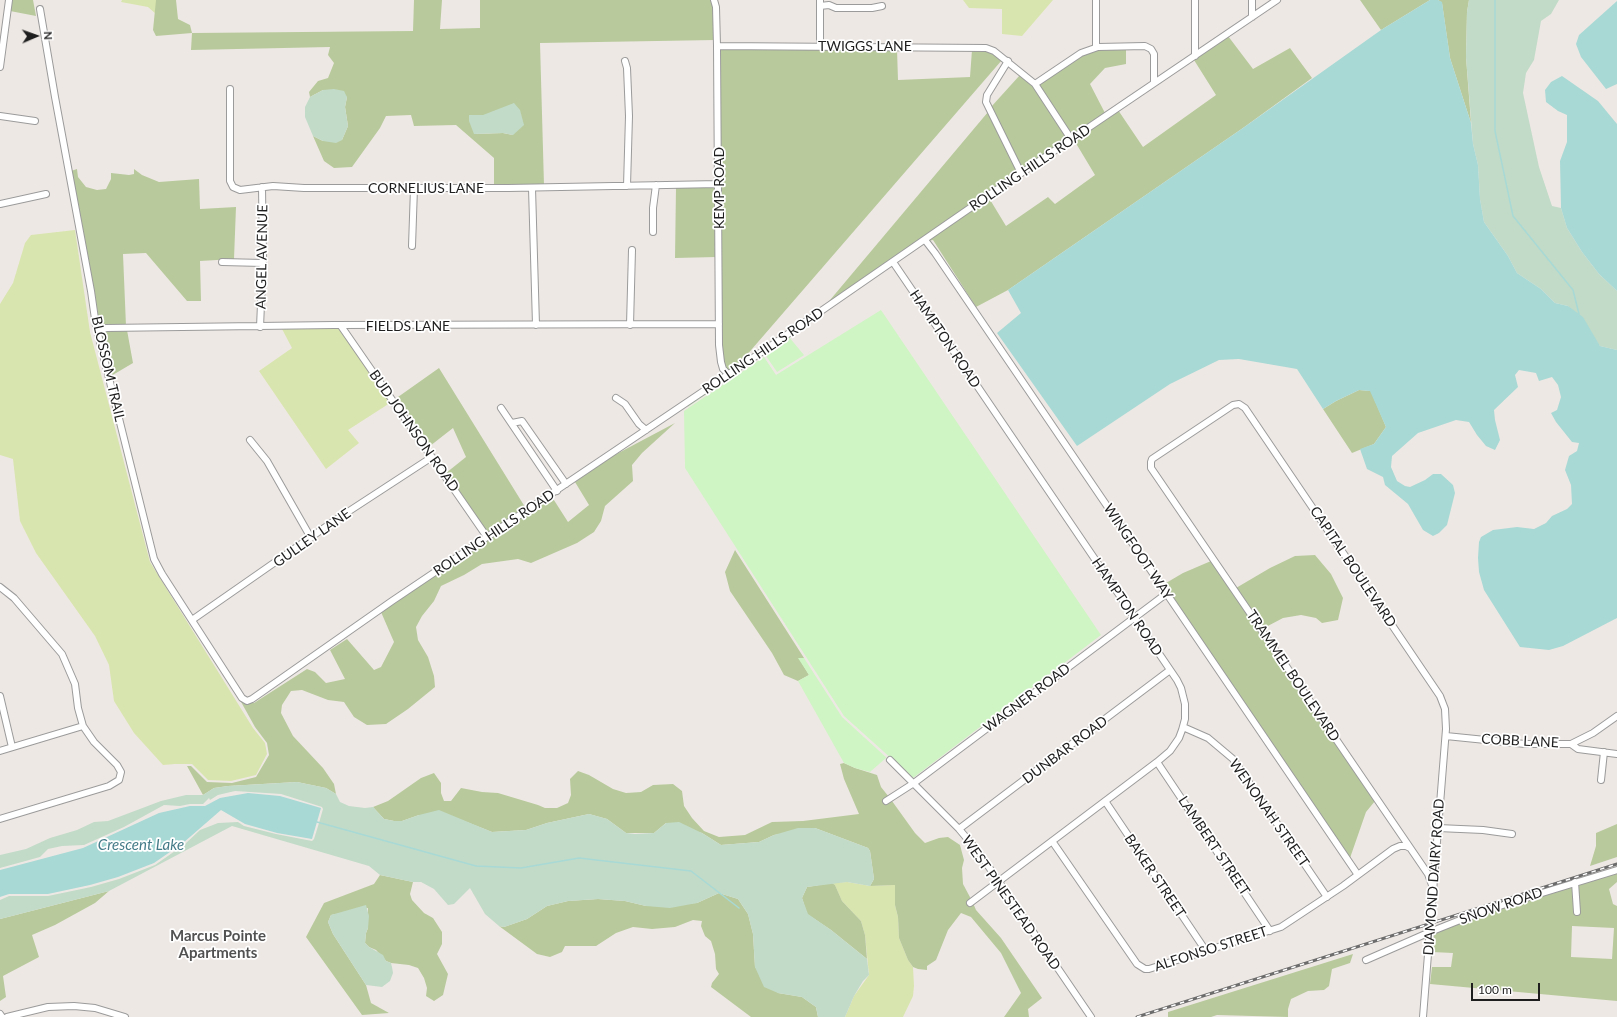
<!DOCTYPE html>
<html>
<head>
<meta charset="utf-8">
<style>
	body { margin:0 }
	#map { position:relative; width:1617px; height:1017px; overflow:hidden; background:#eee8e4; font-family:Lato,sans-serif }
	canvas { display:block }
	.north { position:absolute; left:16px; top:16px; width:40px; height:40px; -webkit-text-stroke:3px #fff; paint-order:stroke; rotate:88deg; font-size:11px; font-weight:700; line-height:16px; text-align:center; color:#1e1e1e }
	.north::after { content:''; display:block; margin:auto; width:14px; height:18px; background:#1e1e1e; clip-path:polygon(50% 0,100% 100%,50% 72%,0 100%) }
	.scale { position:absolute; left:1471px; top:983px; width:69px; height:18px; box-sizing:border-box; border:2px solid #1e1e1e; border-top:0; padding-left:5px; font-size:12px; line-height:14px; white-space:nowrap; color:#1e1e1e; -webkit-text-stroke:3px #fff; paint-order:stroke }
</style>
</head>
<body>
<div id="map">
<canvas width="1617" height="1017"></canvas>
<div class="north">N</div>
<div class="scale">100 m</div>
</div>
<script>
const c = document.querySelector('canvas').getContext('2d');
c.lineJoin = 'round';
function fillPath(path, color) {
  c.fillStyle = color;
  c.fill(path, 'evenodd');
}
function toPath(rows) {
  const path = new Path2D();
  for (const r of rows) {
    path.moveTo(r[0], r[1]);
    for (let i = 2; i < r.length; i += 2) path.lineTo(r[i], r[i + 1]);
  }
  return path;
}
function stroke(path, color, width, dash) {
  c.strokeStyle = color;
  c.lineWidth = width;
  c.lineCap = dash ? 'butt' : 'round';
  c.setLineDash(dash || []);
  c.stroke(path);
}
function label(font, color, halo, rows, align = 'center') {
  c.font = font + ' Lato,sans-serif';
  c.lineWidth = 3.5;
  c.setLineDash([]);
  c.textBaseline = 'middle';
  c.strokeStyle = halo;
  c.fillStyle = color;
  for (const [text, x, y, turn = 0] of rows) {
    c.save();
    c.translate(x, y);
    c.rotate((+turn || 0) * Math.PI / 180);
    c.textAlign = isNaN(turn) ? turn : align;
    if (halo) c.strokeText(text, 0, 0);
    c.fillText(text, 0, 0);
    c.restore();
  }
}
fillPath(toPath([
	[122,0,156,0,156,14,148,7,121,2],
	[963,0,1053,0,1022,36,1002,34,1002,9,969,8],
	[75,230,90,332,150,562,253,728,265,743,267,754,256,775,231,781,208,780,192,764,175,764,163,765,134,733,114,701,109,665,95,636,36,553,20,521,13,459,0,455,0,304,13,283,25,243,31,235],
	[339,328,390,403,348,430,359,443,326,469,259,371,292,348,282,329],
	[847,882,870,886,895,885,895,905,898,917,899,938,908,960,913,967,914,986,913,996,903,1017,845,1017,854,996,869,975,865,935,861,921,842,901,835,885,832,883]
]), '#d9e5ae');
fillPath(toPath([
	[12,0,33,0,36,16,10,11],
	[156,0,176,0,178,19,190,25,192,33,413,31,414,0,442,0,440,29,480,28,480,0,711,0,714,7,715,40,540,43,544,185,494,186,494,158,456,125,414,126,411,115,386,116,380,128,352,167,334,168,324,161,313,136,323,141,342,140,348,126,345,107,347,97,323,90,310,97,309,92,318,81,328,78,334,63,328,55,330,47,191,50,192,33,156,36,153,30],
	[475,115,483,115,513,135,503,133,474,134],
	[1360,0,1430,0,1381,30],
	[1438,0,1469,0,1467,12,1466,57,1471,123,1450,58,1442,3],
	[1228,36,1253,69,1290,48,1312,78,1243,128,1008,290,976,307,933,240,928,241,989,198,1006,226,1048,197,1055,204,1095,175,1074,140,1118,110,1143,147,1216,95,1194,60],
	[720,48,897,49,898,80,970,77,972,50,989,51,1002,60,739,364,728,371,724,362,722,345],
	[1126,49,1126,64,1105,68,1090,84,1105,113,1072,136,1038,85,1083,54,1093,50],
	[1020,75,1033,85,1067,139,1022,169,991,107],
	[988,112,1018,172,825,306],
	[77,169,78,177,86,187,97,190,106,189,111,179,111,173,129,175,134,174,134,169,142,175,159,182,199,179,200,209,236,207,234,259,200,261,201,301,187,301,146,253,123,254,126,326,106,326,100,327,94,291,71,171],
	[676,187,716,187,716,257,675,258],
	[106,330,127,330,133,363,111,376,101,332],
	[439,368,525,507,536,502,488,533,446,473,466,457,453,428,430,446,398,397],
	[1359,390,1371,391,1386,427,1374,444,1352,453,1323,409,1336,401],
	[675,423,642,453,632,465,633,481,605,506,601,521,594,532,577,543,531,563,518,559,482,564,464,575,441,586,434,601,422,616,416,627,418,640,428,657,434,676,435,687,408,709,386,724,367,725,354,717,344,702,328,700,302,690,291,691,282,705,281,713,293,736,323,768,334,784,336,794,326,788,297,782,228,786,214,788,203,795,187,766,191,766,207,782,232,783,256,777,269,755,267,743,255,727,240,700,245,703,249,704,252,702,254,703,307,669,315,672,326,683,345,679,330,650,347,639,374,670,381,667,394,642,381,612,552,497,568,522,589,505,575,482,609,458],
	[735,550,804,658,799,658,809,675,798,681,784,675,772,653,730,591,725,572],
	[1315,555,1331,574,1343,598,1338,620,1322,623,1316,618,1301,615,1283,618,1264,628,1379,797,1236,588,1270,568,1295,556],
	[1211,561,1375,801,1366,812,1350,858,1167,590,1166,583,1183,573],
	[844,763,855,768,877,775,881,787,889,797,883,800,885,804,892,801,915,833,925,843,939,838,948,837,960,845,964,860,962,868,963,884,971,899,966,903,969,906,973,903,976,910,1001,938,1042,998,1028,1009,1029,1017,1004,1017,1021,993,1001,953,971,917,961,913,948,930,936,960,927,966,927,970,918,969,913,967,908,960,899,938,898,917,895,905,895,885,870,886,874,879,870,851,868,848,815,828,774,835,759,842,721,845,702,833,666,823,654,833,626,833,607,819,589,814,547,823,526,830,492,832,454,817,419,815,402,821,394,821,384,819,373,807,388,801,421,778,434,773,441,783,441,793,444,801,451,801,461,788,482,792,498,793,538,805,545,808,557,808,568,803,571,795,570,779,578,771,589,775,613,789,626,793,641,792,653,785,673,784,682,791,684,806,692,818,704,831,719,837,745,835,772,822,803,821,859,814,844,779,840,764],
	[1617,824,1617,857,1590,866,1596,846,1596,833],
	[1617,870,1617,882,1609,889,1613,904,1617,906,1617,1001,1430,984,1432,967,1451,967,1453,953,1432,952,1435,928,1572,884,1575,914,1580,914,1577,883],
	[1572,926,1614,928,1612,959,1571,957],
	[380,875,413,882,410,894,412,900,424,913,433,918,442,932,442,944,437,954,448,974,443,995,434,1001,426,996,427,988,424,978,418,968,409,965,391,963,386,961,376,950,369,947,365,943,366,933,368,928,368,908,331,915,328,922,333,934,366,985,371,1003,389,1013,362,1015,306,937,324,903,374,884],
	[832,883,835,885,842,901,861,921,865,935,867,959,831,930,807,914,802,898,807,887],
	[109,891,95,903,55,925,32,935,39,957,3,976,6,997,0,1001,0,919],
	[719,893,738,899,748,914,753,934,755,967,778,993,802,997,816,1007,818,1017,751,1017,711,987,712,983,719,974,716,969,715,954,711,941,705,936,701,926,702,921,693,920,675,927,652,929,633,927,616,933,596,946,565,946,562,952,550,957,537,954,499,926,504,927,527,919,547,906,568,901,598,899,625,901,646,906,697,903],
	[1353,954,1350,963,1332,969,1329,986,1324,990,1308,991,1291,999,1288,1009,1288,1017,1217,1015,1211,1017,1168,1017,1168,1012]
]), '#b8ca9c');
fillPath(toPath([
	[1469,0,1559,0,1551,14,1541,21,1534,60,1526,73,1523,93,1539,167,1552,206,1561,208,1567,228,1582,252,1599,274,1617,291,1617,350,1600,346,1568,306,1555,303,1541,289,1517,273,1508,256,1484,222,1480,199,1478,165,1473,144,1466,57,1467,12],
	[334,89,344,91,347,97,345,107,348,126,342,140,336,143,323,141,313,136,305,117,305,107,310,97,323,90],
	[514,103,520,110,524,125,513,135,503,133,474,134,469,121,469,115,483,115],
	[297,782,326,788,336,794,340,802,349,806,365,808,373,807,384,819,394,821,402,821,419,815,439,810,492,832,526,830,547,823,589,814,607,819,626,833,635,834,654,833,666,823,679,822,702,833,721,845,759,842,774,835,798,828,815,828,847,840,868,848,870,851,874,879,870,886,847,882,807,887,802,898,808,914,831,930,867,959,869,975,863,981,854,996,845,1017,818,1017,816,1007,802,997,778,993,764,987,755,967,753,934,748,914,738,899,719,893,697,903,670,908,646,906,625,901,598,899,568,901,547,906,527,919,504,927,499,926,485,914,470,888,454,904,448,905,434,889,421,882,413,882,380,875,369,866,232,826,109,891,0,919,0,900,9,896,48,896,91,887,119,879,155,865,185,844,200,830,218,823,238,822,244,826,276,834,312,841,314,839,319,823,323,809,322,807,281,794,235,791,218,795,210,800,209,798,203,804,190,804,180,806,164,805,124,827,84,845,62,846,48,849,40,857,0,868,0,855,26,849,50,838,77,830,94,822,108,821,161,801,186,795,203,795,214,788,228,786],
	[366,905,369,916,368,928,366,933,365,943,369,947,383,955,386,961,391,963,392,967,393,973,390,981,382,987,366,985,333,934,328,922,331,915]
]), '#c2dbc8');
fillPath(toPath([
	[881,310,1101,635,913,778,844,716,685,468,684,411,764,357,776,375],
	[789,337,804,355,825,342,777,372,766,356,762,355,688,407,689,404],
	[798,658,804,658,842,717,888,759,886,758,870,772,855,768,844,763,798,681,809,675]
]), '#cff5c4');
fillPath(toPath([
	[1430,0,1438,0,1442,2,1450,58,1471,123,1473,144,1478,165,1480,199,1484,222,1508,256,1517,273,1541,289,1555,303,1568,306,1583,317,1600,346,1617,350,1617,618,1563,646,1549,650,1520,647,1484,590,1479,572,1478,558,1479,542,1481,537,1493,530,1517,527,1534,529,1546,523,1552,516,1567,509,1572,504,1571,485,1565,470,1569,456,1577,451,1579,443,1572,442,1556,422,1551,413,1557,410,1561,397,1558,385,1552,377,1539,381,1536,373,1519,370,1515,375,1518,387,1494,410,1495,420,1500,440,1495,450,1486,446,1477,435,1469,422,1456,420,1418,433,1392,456,1391,467,1397,481,1405,486,1410,487,1425,480,1433,474,1441,474,1453,485,1455,493,1447,525,1439,533,1433,536,1423,530,1408,504,1385,485,1383,477,1367,469,1360,449,1374,444,1386,427,1370,391,1359,390,1336,401,1323,409,1297,369,1239,359,1219,360,1170,384,1077,446,997,333,1021,313,1008,290,1243,128,1381,30],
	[1617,1,1617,84,1606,89,1581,57,1576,44,1579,35],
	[1562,76,1598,101,1617,124,1617,291,1599,274,1582,252,1567,228,1561,208,1560,161,1567,142,1567,115,1558,111,1546,102,1545,90,1551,82],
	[248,793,280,796,321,808,312,839,277,833,245,824,221,810,183,843,154,863,118,877,90,885,48,894,9,894,0,897,0,870,83,848,159,813,190,806,205,806,220,798]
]), '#a8d9d5');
stroke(toPath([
	[1495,0,1495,131,1513,216,1573,290,1579,314],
	[317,822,476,866,521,868,579,858,691,871,739,908]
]), '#a8d9d5', 1.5);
const minor = toPath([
	[714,0,716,7,717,46,719,345,721,362,723,369,728,374],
	[1096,0,1096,47],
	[1195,0,1195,56],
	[1252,0,1252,17],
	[820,6,829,5,836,8,872,8,882,6],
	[40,9,55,97,91,291,96,326,154,559,162,574,242,698,247,701,252,699,392,601,769,347,986,197,1277,0],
	[717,46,986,48,994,51,1035,84,1071,139],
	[820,46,820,0],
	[625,61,627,68,629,116,627,186],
	[1008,61,987,95,986,102,1021,173],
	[0,67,9,0],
	[1035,84,1081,53,1098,47,1145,46,1151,49,1154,54,1154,83],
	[230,89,230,181,233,187,240,190,273,186,304,188,508,188,719,184],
	[0,116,35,121],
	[532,188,536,325],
	[0,204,46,194],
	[653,232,653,208,656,185],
	[925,240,935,253,1358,875],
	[412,246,414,188],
	[222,262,263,263],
	[893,262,1177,680,1181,688,1185,704,1185,719,1182,730,1179,738,1170,751,1157,762,970,903],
	[630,325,632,250],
	[341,326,487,537],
	[260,327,263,258,262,187],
	[98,332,106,328,334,325,719,324],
	[616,398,625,404,639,424,646,430],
	[501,408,557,491],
	[512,423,522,421,566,484],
	[250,440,267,461,311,538],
	[0,587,14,598,62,654,75,684,78,708,83,726,94,742,117,765,121,772,119,780,109,786,0,819],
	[192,620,337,519,432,457],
	[0,696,12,747],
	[1183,727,1208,738,1233,759,1327,897],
	[1446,736,1525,744,1571,744,1578,749,1617,754],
	[1571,744,1593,733,1617,716],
	[0,751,83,726],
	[890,760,959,829,980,854,1091,1017],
	[1157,762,1270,931],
	[1601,780,1604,752],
	[886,801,914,783,1166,594],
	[1105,801,1206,951],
	[1438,828,1483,830,1512,834],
	[959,829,1170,670],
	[1052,841,1137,964,1145,969,1149,969,1281,927,1343,886,1393,849,1400,846,1406,846,1410,848],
	[1575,882,1577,912],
	[1366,960,1430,932,1480,912,1617,870],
	[0,1014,2,1017],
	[7,1017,48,1007,74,1006,95,1008,125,1017],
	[1423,1017,1446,729,1445,709,1440,696,1245,408,1239,404,1233,405,1152,459,1151,462,1151,468,1428,874,1433,888]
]);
stroke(minor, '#9b9b9b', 8);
stroke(minor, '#fff', 6);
const rail = toPath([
	[1137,1017,1617,864]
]);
stroke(rail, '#6c6c6c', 3);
stroke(rail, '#fff', 1.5, [4.5]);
label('14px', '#1e1e1e', '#fff', [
	["TWIGGS LANE",865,46],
	["ROLLING HILLS ROAD",1030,168,-34],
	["CORNELIUS LANE",426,188],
	["KEMP ROAD",719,188,-90],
	["ANGEL AVENUE",262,257,-89],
	["FIELDS LANE",408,326],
	["HAMPTON ROAD",945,339,56],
	["ROLLING HILLS ROAD",763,351,-34],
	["BLOSSOM TRAIL",108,369,77],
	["BUD JOHNSON ROAD",414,431,55],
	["ROLLING HILLS ROAD",494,533,-34],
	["GULLEY LANE",312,538,-35],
	["WINGFOOT WAY",1138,552,56],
	["CAPITAL BOULEVARD",1353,567,56],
	["HAMPTON ROAD",1127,607,56],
	["TRAMMEL BOULEVARD",1293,676,56],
	["WAGNER ROAD",1027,698,-37],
	["COBB LANE",1520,741,3],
	["DUNBAR ROAD",1065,750,-37],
	["WENONAH STREET",1269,813,55],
	["LAMBERT STREET",1214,846,56],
	["BAKER STREET",1155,876,56],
	["DIAMOND DAIRY ROAD",1434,877,-86],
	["WEST PINESTEAD ROAD",1011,903,55],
	["SNOW ROAD",1501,906,-19],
	["ALFONSO STREET",1211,949,-18]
]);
label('italic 15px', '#447b88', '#fff', [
	["Crescent Lake",141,845]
]);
label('bold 15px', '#515151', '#fff', [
	["Marcus Pointe",218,936],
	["Apartments",218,953]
]);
</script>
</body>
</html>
